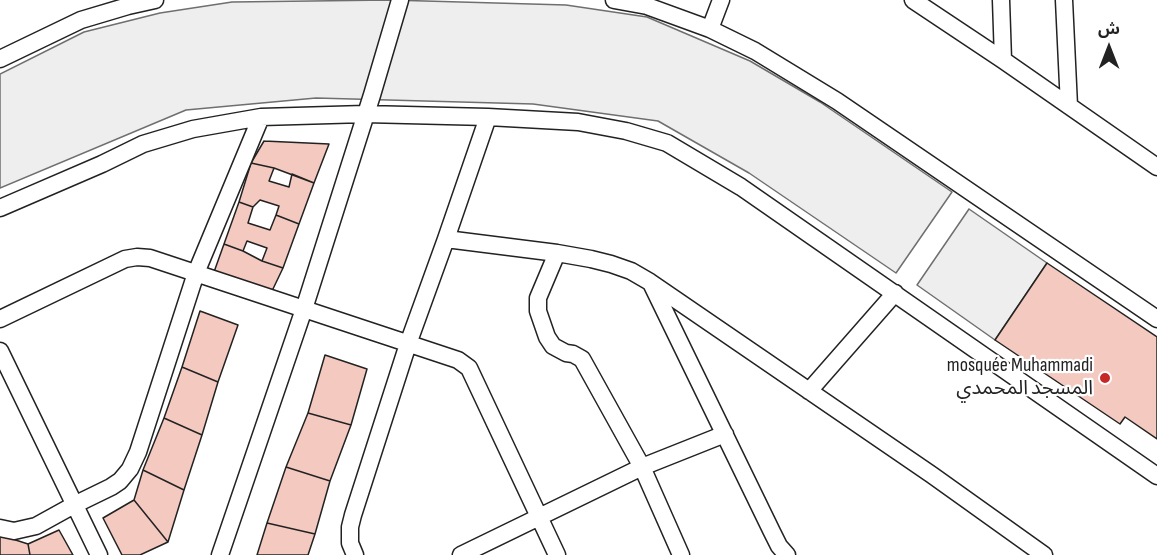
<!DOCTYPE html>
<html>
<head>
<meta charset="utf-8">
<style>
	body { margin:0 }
	#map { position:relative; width:1157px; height:555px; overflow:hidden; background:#fff; font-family:"Sofia Sans Condensed","Noto Sans Arabic",sans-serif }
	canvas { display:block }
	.north { position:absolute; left:1079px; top:18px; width:60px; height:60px; -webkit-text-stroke:4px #fff; paint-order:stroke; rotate:0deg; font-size:16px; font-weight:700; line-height:24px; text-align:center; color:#222 }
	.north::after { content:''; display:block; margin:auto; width:21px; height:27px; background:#222; clip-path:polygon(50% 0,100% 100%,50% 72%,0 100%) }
</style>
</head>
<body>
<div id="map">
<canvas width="1157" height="555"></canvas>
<div class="north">ش</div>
</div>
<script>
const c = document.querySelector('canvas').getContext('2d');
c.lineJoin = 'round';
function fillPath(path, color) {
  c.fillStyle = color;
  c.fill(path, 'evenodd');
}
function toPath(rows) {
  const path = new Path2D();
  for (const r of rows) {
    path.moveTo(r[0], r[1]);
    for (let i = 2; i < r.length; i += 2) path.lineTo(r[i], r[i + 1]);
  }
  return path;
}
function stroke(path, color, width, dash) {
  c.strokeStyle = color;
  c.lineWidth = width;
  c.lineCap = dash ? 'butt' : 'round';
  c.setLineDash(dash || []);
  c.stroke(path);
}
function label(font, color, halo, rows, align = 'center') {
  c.font = font + ' "Sofia Sans Condensed","Noto Sans Arabic",sans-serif';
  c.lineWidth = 4.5;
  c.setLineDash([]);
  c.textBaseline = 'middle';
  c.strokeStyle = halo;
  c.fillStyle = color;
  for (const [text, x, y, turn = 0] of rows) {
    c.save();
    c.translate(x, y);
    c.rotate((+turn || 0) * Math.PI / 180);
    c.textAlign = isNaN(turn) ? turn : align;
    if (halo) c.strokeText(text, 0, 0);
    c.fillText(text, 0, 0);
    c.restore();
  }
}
const green = toPath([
	[390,0,566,5,647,17,750,61,820,102,952,192,896,273,749,173,658,121,533,104,316,98,186,110,0,188,0,74,84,32,160,13,232,2,390,0],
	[969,209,1047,263,995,340,917,285,969,209]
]);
fillPath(green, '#eee');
stroke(green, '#6f6f6f', 1.5);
const building = toPath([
	[264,141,329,144,314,183,274,168,251,163,264,141],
	[251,163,274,168,269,181,289,187,292,174,314,183,299,224,276,215,279,206,260,200,253,207,239,202,251,163],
	[239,202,253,207,248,223,270,230,276,215,299,224,283,268,262,261,267,248,247,241,243,251,224,244,239,202],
	[224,244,243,251,262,261,283,268,272,291,214,272,224,244],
	[1047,263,1157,337,1157,439,1125,417,1120,424,995,340,1047,263],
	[200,311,238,325,218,382,182,367,200,311],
	[325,355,367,369,351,425,308,413,325,355],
	[182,367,218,382,202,435,164,418,182,367],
	[308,413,351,425,330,481,286,467,308,413],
	[164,418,202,435,184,490,143,470,164,418],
	[286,467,330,481,315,534,267,523,286,467],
	[143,470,184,490,168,542,134,500,143,470],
	[134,500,168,542,140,555,122,555,103,518,134,500],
	[267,523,315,534,308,555,257,555,267,523],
	[59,530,73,555,30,555,28,544,59,530],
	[0,535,28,544,30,555,0,555,0,535]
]);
fillPath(building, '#f3c9c0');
stroke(building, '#222', 1.5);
const street = toPath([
	[614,0,647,6,710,29,755,51,837,101,1157,319],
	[913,0,1003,60,1157,167],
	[1001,0,1003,60],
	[1064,0,1069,106],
	[710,29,721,0],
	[0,59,81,20,128,6,155,0],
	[0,208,102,164,143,144,193,129,261,117,365,114,488,117,578,122,626,131,667,143,741,187,1157,476],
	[446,239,557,253,591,259,611,264,631,271,650,282,932,475,1044,555],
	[557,253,538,298,538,311,547,337,553,346,566,353,573,354,582,359,642,467,681,555],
	[651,283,772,532,779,546,787,555],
	[0,319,125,259,137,257,150,258,458,360,469,368,557,555],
	[0,351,99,555],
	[809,391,895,293],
	[0,528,14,531,36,526,74,505,111,487,120,481,130,469,138,452,196,273,261,117],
	[220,555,304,309,372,95,400,0],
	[355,555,350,543,350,527,353,515,408,344,446,239,488,117],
	[461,555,642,467,725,434]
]);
stroke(street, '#222', 19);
stroke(street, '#fff', 16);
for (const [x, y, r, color] of [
	[1105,378,6,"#c62828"]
]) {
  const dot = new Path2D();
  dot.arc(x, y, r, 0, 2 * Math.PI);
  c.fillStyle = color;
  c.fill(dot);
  stroke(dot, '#fff', 2);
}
label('20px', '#222', '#fff', [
	["mosquée Muhammadi",1093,366],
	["المسجد المحمدي",1093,389]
], 'right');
</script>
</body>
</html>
